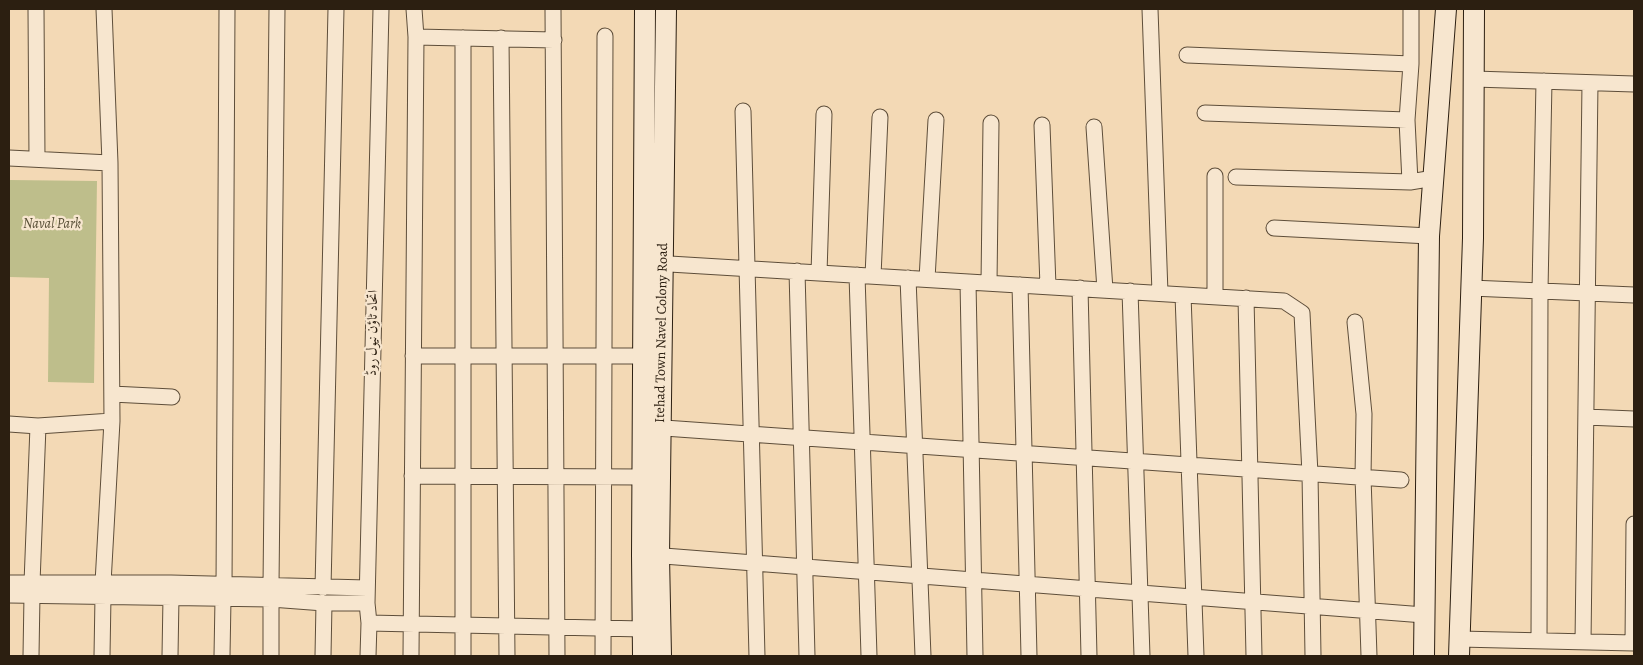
<!DOCTYPE html>
<html>
<head>
<meta charset="utf-8">
<style>
	body { margin:0 }
	#map { position:relative; width:1643px; height:665px; overflow:hidden; background:#f3d9b5; font-family:Alegreya,serif }
	canvas { display:block }
	.frame { position:absolute; inset:0; border:10px solid #2c1f11; pointer-events:none }
</style>
</head>
<body>
<div id="map">
<canvas width="1643" height="665"></canvas>
<div class="frame"></div>
</div>
<script>
const c = document.querySelector('canvas').getContext('2d');
c.lineJoin = 'round';
function fillPath(path, color) {
  c.fillStyle = color;
  c.fill(path, 'evenodd');
}
function toPath(rows) {
  const path = new Path2D();
  for (const r of rows) {
    path.moveTo(r[0], r[1]);
    for (let i = 2; i < r.length; i += 2) path.lineTo(r[i], r[i + 1]);
  }
  return path;
}
function stroke(path, color, width, dash) {
  c.strokeStyle = color;
  c.lineWidth = width;
  c.lineCap = dash ? 'butt' : 'round';
  c.setLineDash(dash || []);
  c.stroke(path);
}
function label(font, color, halo, rows, align = 'center') {
  c.font = font + ' Alegreya,Amiri,serif';
  c.lineWidth = 4.5;
  c.setLineDash([]);
  c.textBaseline = 'middle';
  c.strokeStyle = halo;
  c.fillStyle = color;
  for (const [text, x, y, turn = 0] of rows) {
    c.save();
    c.translate(x, y);
    c.rotate((+turn || 0) * Math.PI / 180);
    c.textAlign = isNaN(turn) ? turn : align;
    if (halo) c.strokeText(text, 0, 0);
    c.fillText(text, 0, 0);
    c.restore();
  }
}
fillPath(toPath([
	[9,180,97,181,94,383,48,382,49,278,9,277]
]), '#bebe8b');
const street = toPath([
	[36,9,37,159],
	[553,9,557,656],
	[1150,9,1160,293],
	[1411,9,1411,64,1407,120,1410,182,1434,178],
	[416,37,554,40],
	[463,38,463,656],
	[501,38,507,656],
	[1187,55,1411,64],
	[1474,79,1634,84],
	[743,111,757,656],
	[1205,113,1407,120],
	[1042,125,1048,286],
	[1094,127,1105,290],
	[9,158,110,163],
	[1215,176,1215,296],
	[1236,177,1410,182],
	[1274,228,1429,236],
	[653,263,1284,301,1302,313,1310,474,1313,656],
	[797,271,807,656],
	[819,273,824,114],
	[857,275,869,656],
	[873,276,880,117],
	[908,278,923,656],
	[927,279,936,120],
	[968,282,975,656],
	[989,283,991,123],
	[1020,285,1029,656],
	[1080,288,1089,656],
	[1471,288,1634,295],
	[1130,291,1142,656],
	[1183,295,1196,656],
	[1246,298,1254,656],
	[1355,322,1364,414,1363,477,1369,656],
	[413,356,644,356],
	[112,394,172,397],
	[1586,417,1634,419],
	[9,424,38,426,112,421],
	[650,427,1401,480],
	[412,476,643,477],
	[651,555,1424,615],
	[9,583,171,583,367,588],
	[32,583,38,426],
	[103,583,112,421,110,163,104,9],
	[224,586,227,9],
	[271,586,277,9],
	[323,588,336,9],
	[9,595,271,599,324,603,367,603],
	[369,623,643,629],
	[1459,639,1634,643],
	[1539,641,1540,291,1544,81],
	[1583,642,1590,83],
	[1633,643,1634,524],
	[31,656,32,595],
	[102,656,103,596],
	[170,656,171,597],
	[222,656,223,599],
	[271,656,271,599],
	[323,656,324,603],
	[368,656,369,623,367,603,381,9],
	[411,656,416,37,414,9],
	[603,656,605,36]
]);
const secondary = toPath([
	[643,656,642,554,645,9],
	[661,656,659,556,666,9],
	[1424,656,1429,236,1446,9],
	[1459,656,1473,238,1474,9]
]);
stroke(street, '#5e4e3a', 17);
stroke(secondary, '#2c1f11', 22);
stroke(street, '#f7e6cf', 15);
stroke(secondary, '#f7e6cf', 20);
label('italic 14px', '#584f36', '#f7e6cf', [
	["Naval Park",52,225]
]);
label('14px', '#2c1f11', '#f7e6cf', [
	["اتحاد ٹاؤن نیول روڈ",373,333,-89],
	["Itehad Town Navel Colony Road",662,333,-89]
]);
</script>
</body>
</html>
